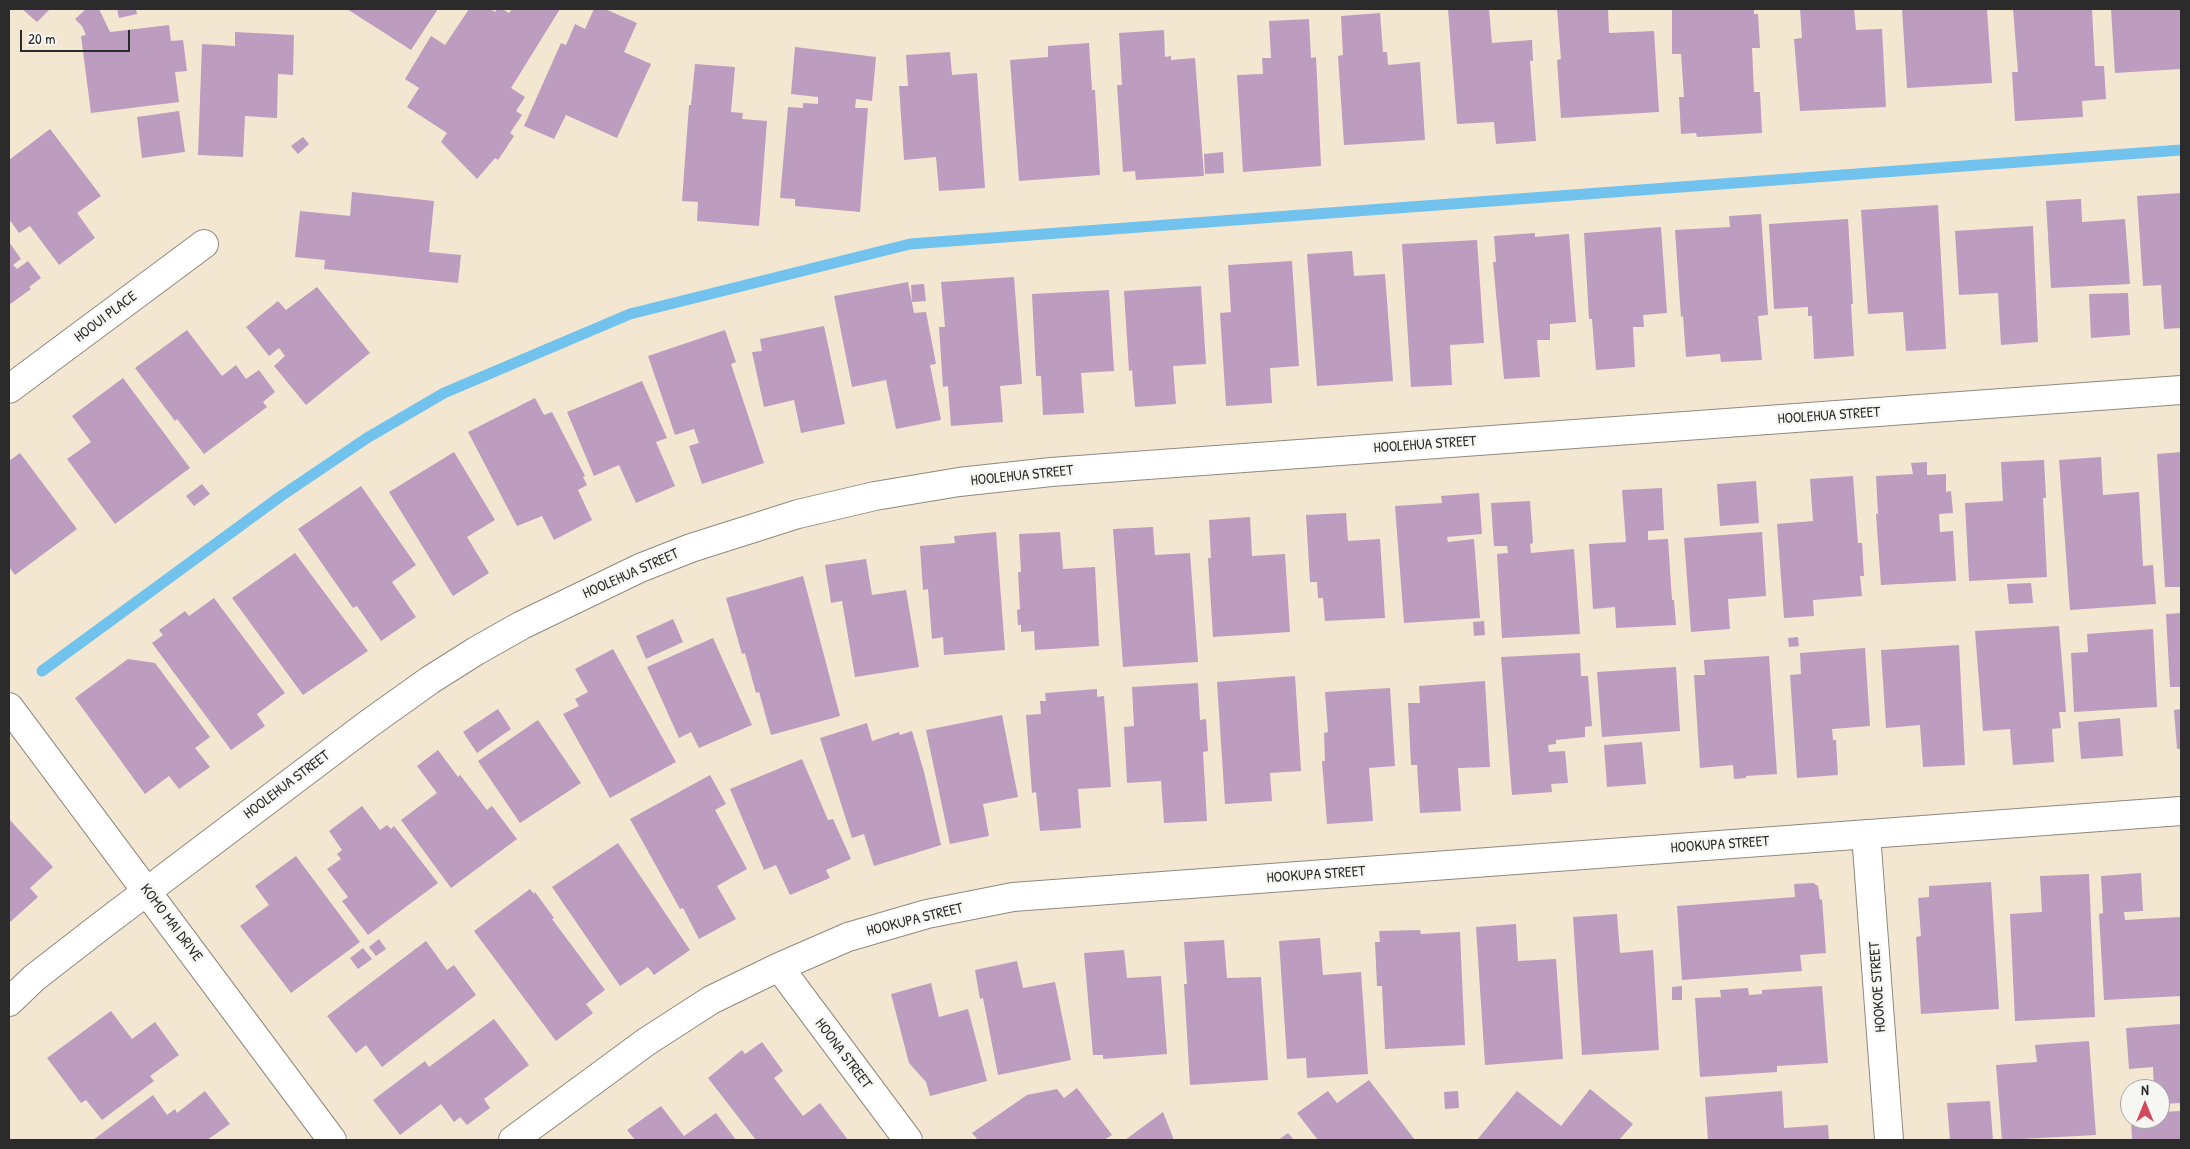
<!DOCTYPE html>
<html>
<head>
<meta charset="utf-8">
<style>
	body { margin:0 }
	#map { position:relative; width:2190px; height:1149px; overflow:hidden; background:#f3e7d2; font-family:"Patrick Hand",sans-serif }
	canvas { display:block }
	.frame { position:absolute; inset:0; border:10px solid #2b2b2b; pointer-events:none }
	.north { position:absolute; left:2120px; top:1079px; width:50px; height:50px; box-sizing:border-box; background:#f6f6f2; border:1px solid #a5a5a2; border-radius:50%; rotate:0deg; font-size:14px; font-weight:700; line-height:20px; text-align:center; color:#2b2b2b }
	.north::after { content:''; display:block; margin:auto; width:18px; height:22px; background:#d1495b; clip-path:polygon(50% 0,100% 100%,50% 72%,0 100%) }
	.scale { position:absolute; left:20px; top:30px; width:110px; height:22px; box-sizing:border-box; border:2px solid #2b2b2b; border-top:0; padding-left:6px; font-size:15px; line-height:18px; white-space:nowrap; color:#2b2b2b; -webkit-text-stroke:4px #f6f6f2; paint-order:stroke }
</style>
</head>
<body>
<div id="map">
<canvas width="2190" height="1149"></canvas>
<div class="frame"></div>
<div class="north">N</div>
<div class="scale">20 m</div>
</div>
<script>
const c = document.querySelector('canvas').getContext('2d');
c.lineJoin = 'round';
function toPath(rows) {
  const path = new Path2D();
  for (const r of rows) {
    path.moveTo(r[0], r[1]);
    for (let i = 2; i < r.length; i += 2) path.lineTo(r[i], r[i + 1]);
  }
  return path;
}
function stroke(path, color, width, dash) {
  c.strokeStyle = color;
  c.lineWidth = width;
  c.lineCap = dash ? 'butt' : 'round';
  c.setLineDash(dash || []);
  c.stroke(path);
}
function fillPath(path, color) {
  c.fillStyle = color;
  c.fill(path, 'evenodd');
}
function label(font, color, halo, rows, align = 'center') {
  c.font = font + ' "Patrick Hand",sans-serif';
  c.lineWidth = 5;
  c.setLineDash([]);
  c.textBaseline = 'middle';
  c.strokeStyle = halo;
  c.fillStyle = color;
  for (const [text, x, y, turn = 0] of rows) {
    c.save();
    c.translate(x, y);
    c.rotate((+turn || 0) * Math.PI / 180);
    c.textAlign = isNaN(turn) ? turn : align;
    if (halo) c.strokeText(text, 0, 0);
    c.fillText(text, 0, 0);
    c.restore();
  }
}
stroke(toPath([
	[42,671,281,496,367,438,444,393,630,314,910,244,2181,150]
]), '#71c2ed', 11);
fillPath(toPath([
	[22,9,50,9,37,22],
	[86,9,99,9,110,32,169,25,171,41,183,40,187,71,175,72,179,102,91,113,81,36,86,35,82,26,75,19],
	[117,9,136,9,137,14,119,18],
	[347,9,438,9,411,50],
	[469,9,490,9,495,12,497,9,502,9,509,13,512,9,560,9,511,88,525,97,516,111,522,115,510,133,514,136,498,160,495,158,477,179,441,142,447,133,407,107,419,88,405,79,431,36,445,45],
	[594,9,605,9,637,23,624,52,651,64,617,138,566,115,554,139,524,126,561,43,566,45,575,24,585,29],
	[1448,9,1489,9,1492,43,1532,40,1533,61,1530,61,1536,141,1496,144,1494,122,1457,124],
	[1557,9,1608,9,1609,33,1654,31,1659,112,1561,118,1557,60,1561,59],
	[1672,9,1754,9,1754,14,1758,14,1760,48,1752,48,1754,92,1760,92,1762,133,1697,137,1696,133,1681,134,1679,97,1684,97,1681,54,1672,54],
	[1800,9,1854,9,1856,30,1882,29,1886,107,1800,111,1794,39,1802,38],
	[1902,9,1987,9,1992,83,1907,88],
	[2013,9,2092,9,2095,66,2104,66,2106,99,2082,101,2083,117,2015,121,2012,72,2018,72],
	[2111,9,2181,9,2181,69,2115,73],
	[1380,13,1383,52,1387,52,1388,65,1420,62,1425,140,1344,145,1338,56,1343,55,1341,16],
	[1309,19,1311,58,1316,57,1321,166,1243,172,1237,75,1263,74,1262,58,1271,58,1269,21],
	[1164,30,1165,57,1171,56,1171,60,1195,58,1204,176,1136,180,1135,171,1123,172,1117,85,1122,85,1119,33],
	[235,32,294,35,293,75,278,74,277,118,245,116,243,157,198,155,202,44,235,46],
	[1089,43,1092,90,1095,90,1100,175,1019,181,1010,60,1048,57,1048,46],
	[795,47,876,57,872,101,856,99,855,108,868,108,860,212,795,206,795,199,780,198,788,107,803,108,803,103,818,104,818,97,791,94],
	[950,52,952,75,977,73,985,188,939,191,936,157,904,160,899,86,908,86,906,55],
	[695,64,735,67,731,112,743,113,742,119,767,121,759,226,697,221,698,202,682,201,689,105,691,105],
	[179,111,185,152,142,158,137,117],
	[50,129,101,196,77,213,95,238,59,265,30,226,19,233,9,219,9,160],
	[303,137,309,144,298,154,291,146],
	[1223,152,1224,173,1205,174,1204,154],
	[352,192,434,201,429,252,461,255,458,283,324,269,325,260,295,257,300,211,350,216],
	[2181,193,2181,328,2164,329,2161,285,2143,286,2137,196],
	[2081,199,2082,222,2125,219,2130,284,2051,288,2046,201],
	[1938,205,1946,349,1906,351,1903,312,1868,314,1861,210],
	[1761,214,1768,315,1758,316,1762,360,1721,362,1720,354,1686,357,1683,316,1681,317,1675,230,1730,227,1729,216],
	[1848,219,1853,304,1851,304,1854,356,1814,359,1812,316,1808,316,1808,307,1774,309,1769,224],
	[2033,226,2038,342,2001,345,1998,293,1959,295,1955,231],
	[1661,227,1667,313,1643,315,1644,327,1633,327,1635,367,1596,370,1592,319,1589,319,1584,233],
	[1535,233,1535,237,1569,234,1576,322,1550,324,1550,340,1537,340,1540,377,1504,379,1493,262,1496,262,1494,236],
	[1477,240,1484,343,1450,345,1452,385,1411,387,1402,244],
	[9,242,21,259,13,265,17,269,28,261,41,278,29,287,31,289,9,305],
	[1352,251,1354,276,1385,274,1393,381,1317,386,1307,254],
	[1292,261,1299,366,1270,368,1272,403,1226,406,1220,313,1231,312,1228,265],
	[1014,277,1022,384,1000,386,1003,422,951,426,948,386,943,387,939,327,945,327,941,282],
	[908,282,914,313,926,312,936,364,930,365,941,420,896,429,886,380,852,387,834,296],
	[924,284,926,301,912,302,911,285],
	[1201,286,1206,364,1173,366,1176,404,1135,407,1132,370,1129,371,1124,291],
	[317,287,370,353,306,405,274,366,285,356,279,348,269,356,246,327,278,301,286,310],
	[1109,290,1114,371,1081,373,1084,413,1043,415,1041,376,1036,376,1032,294],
	[2128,293,2130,335,2091,338,2089,294],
	[824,326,845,424,801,433,794,400,764,407,752,352,762,351,760,339],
	[187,330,222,376,236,365,246,379,259,370,275,392,263,402,267,407,204,454,177,419,175,421,135,368],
	[725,330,736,362,731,364,764,463,702,484,689,446,699,443,694,429,675,435,648,356],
	[123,378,190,468,115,524,67,459,91,442,72,416],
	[642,381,667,438,656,442,675,486,636,503,619,465,594,476,567,412],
	[535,398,544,415,552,412,585,476,583,477,587,485,578,490,592,520,554,540,542,516,517,526,468,432],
	[454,452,495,520,467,537,489,573,453,596,389,492],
	[2181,452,2181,587,2165,587,2157,454],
	[20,453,77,529,15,575,9,567,9,461],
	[2101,457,2103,495,2139,492,2143,566,2153,565,2156,604,2070,610,2059,460],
	[2044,460,2046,498,2043,498,2047,577,1969,581,1965,503,2003,501,2001,462],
	[1927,462,1927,475,1946,474,1946,492,1951,491,1953,513,1939,514,1940,532,1953,531,1956,581,1881,585,1876,514,1878,514,1876,476,1913,474,1911,463],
	[1853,476,1858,543,1862,543,1864,576,1860,576,1862,596,1813,600,1814,616,1784,618,1777,524,1813,521,1810,479],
	[1756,481,1759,523,1720,526,1717,484],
	[202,484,210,494,194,506,186,496],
	[361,486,416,565,392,582,416,617,381,641,357,606,353,608,298,529],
	[1662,488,1664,530,1648,531,1648,540,1668,539,1672,600,1674,600,1676,625,1616,628,1615,607,1593,609,1589,544,1626,542,1622,490],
	[1479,493,1482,534,1447,537,1448,542,1474,539,1480,618,1404,623,1395,506,1442,503,1441,496],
	[1530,501,1533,543,1530,544,1531,553,1574,549,1580,634,1502,638,1497,554,1508,553,1507,546,1494,546,1491,503],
	[1346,513,1348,541,1380,539,1385,618,1325,621,1323,598,1318,598,1317,582,1310,582,1306,515],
	[1250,517,1252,556,1285,554,1290,632,1213,637,1208,558,1211,558,1209,520],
	[1153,527,1155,555,1190,553,1198,662,1123,667,1113,529],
	[996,532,1005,650,944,655,943,637,932,639,928,589,923,590,920,546,955,543,954,536],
	[1060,532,1063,569,1095,567,1099,646,1035,650,1034,631,1021,632,1021,625,1018,625,1017,610,1020,609,1018,572,1021,572,1019,534],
	[1762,532,1766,596,1728,599,1730,629,1691,632,1684,538],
	[295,553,368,651,303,695,232,598],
	[866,559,872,595,906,590,919,667,855,677,842,601,831,603,825,565],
	[803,576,840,716,771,735,759,692,756,693,745,653,742,654,726,598],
	[2031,583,2033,603,2009,604,2007,584],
	[214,598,285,693,257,714,265,726,231,750,152,643,163,635,159,630,185,611,189,616],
	[2181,613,2181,687,2170,687,2166,614],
	[673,619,683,642,646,659,636,636],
	[1484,621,1485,635,1474,636,1473,622],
	[2059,626,2066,712,2059,712,2061,728,2052,729,2054,762,2013,765,2010,729,1983,731,1975,631],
	[2153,629,2157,707,2074,712,2071,653,2088,652,2087,634],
	[1798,637,1799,646,1789,647,1788,638],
	[713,638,752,725,699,748,691,732,679,738,647,667],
	[1959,645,1965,765,1923,767,1920,725,1886,728,1881,650],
	[1865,648,1870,726,1832,729,1833,740,1836,740,1838,775,1797,778,1790,675,1801,674,1800,653],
	[613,649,676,762,610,798,563,714,579,706,575,699,588,692,575,669],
	[1580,653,1581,676,1588,676,1592,726,1585,727,1585,737,1556,740,1556,744,1548,745,1549,752,1565,751,1568,783,1551,784,1552,792,1512,795,1501,657],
	[1769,656,1777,774,1746,776,1746,778,1734,779,1733,765,1700,768,1694,675,1705,675,1704,660],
	[128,659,155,663,210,737,195,748,210,767,179,789,169,776,145,794,75,698],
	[1676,667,1680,731,1602,737,1597,672],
	[1295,676,1301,771,1270,773,1272,801,1225,804,1217,682],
	[1485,681,1490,767,1458,768,1461,811,1420,813,1417,765,1411,765,1408,703,1420,703,1419,686],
	[1198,683,1200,720,1206,719,1208,751,1203,752,1207,821,1164,823,1161,781,1127,783,1124,727,1134,726,1132,687],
	[1390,688,1395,766,1369,768,1373,821,1327,824,1322,761,1325,761,1324,733,1328,732,1325,692],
	[1097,689,1097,697,1104,696,1111,787,1078,789,1081,828,1040,831,1036,792,1032,793,1026,715,1041,714,1040,701,1046,701,1045,693],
	[498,709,511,729,477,753,463,732],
	[2181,709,2181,749,2177,749,2174,710],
	[1002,715,1018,797,983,804,989,836,950,844,926,730],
	[2120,718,2123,756,2081,759,2078,722],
	[538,720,581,783,520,823,478,761],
	[867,723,872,741,899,732,900,735,912,731,924,772,941,845,874,866,864,834,852,838,820,738],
	[1642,742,1646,784,1607,787,1604,745],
	[438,750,458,777,460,775,487,810,492,806,517,839,451,888,401,820,437,793,417,766],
	[802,759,828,820,833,819,851,859,826,870,830,878,790,895,776,865,764,870,730,789],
	[710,775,726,804,715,810,747,869,717,886,736,919,699,939,683,908,680,909,630,819],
	[362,806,380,830,387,825,391,829,394,826,438,883,368,935,342,901,348,897,327,869,341,859,337,854,342,850,329,831],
	[9,819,53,867,30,888,38,897,9,923],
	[618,843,690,950,654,975,648,967,620,986,552,887],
	[296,856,360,942,291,993,240,926,269,905,255,886],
	[2141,873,2143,911,2124,912,2125,920,2181,917,2181,996,2104,1000,2099,914,2103,913,2101,876],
	[2089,874,2095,1017,2015,1021,2010,914,2042,912,2040,876],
	[1991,882,1999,1009,1921,1014,1916,937,1921,936,1918,898,1929,897,1929,886],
	[1813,883,1818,886,1820,900,1822,899,1826,953,1800,955,1802,971,1682,980,1677,906,1795,897,1794,884],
	[530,889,534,894,535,892,554,918,552,919,605,990,586,1004,593,1013,556,1041,474,931],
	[1617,914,1620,953,1653,950,1659,1050,1582,1055,1573,917],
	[1516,924,1518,961,1556,959,1563,1059,1485,1065,1476,927],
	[1420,930,1421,934,1460,932,1465,1045,1385,1049,1382,986,1377,986,1375,942,1380,942,1379,931],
	[1320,938,1323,975,1361,972,1368,1074,1307,1078,1306,1058,1287,1059,1279,941],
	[379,939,386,949,376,956,369,947],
	[1224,940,1227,978,1261,977,1268,1080,1190,1085,1184,984,1187,984,1184,942],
	[426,941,447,970,454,965,476,995,382,1067,366,1045,356,1053,327,1016],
	[363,948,372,959,358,969,350,958],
	[1124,950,1127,978,1161,976,1167,1054,1103,1059,1103,1055,1093,1055,1084,953],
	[1017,961,1023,988,1055,982,1071,1060,998,1075,983,998,980,999,975,970],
	[931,983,939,1017,968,1009,987,1081,930,1096,926,1082,909,1063,891,994],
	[1682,986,1682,1000,1672,1000,1672,987],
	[1822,986,1828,1063,1777,1066,1777,1072,1700,1077,1695,998,1721,997,1720,990,1748,988,1749,995,1762,994,1762,990],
	[111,1011,132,1039,155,1022,179,1055,150,1076,154,1081,102,1120,86,1100,81,1103,47,1058],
	[494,1019,529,1065,484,1099,490,1108,467,1125,460,1117,454,1122,441,1104,400,1135,373,1100,425,1061,429,1067],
	[2181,1024,2181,1103,2160,1104,2160,1089,2154,1089,2153,1067,2129,1069,2126,1028],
	[2089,1041,2096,1135,2002,1140,1996,1065,2037,1062,2035,1045],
	[762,1042,783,1071,774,1078,803,1116,820,1103,848,1140,756,1140,708,1078,742,1050,745,1054],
	[1369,1080,1415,1140,1318,1140,1297,1113,1328,1091,1337,1103],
	[1077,1088,1112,1135,1104,1140,978,1140,972,1133,1027,1095,1057,1089,1064,1098],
	[1590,1089,1633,1124,1619,1140,1477,1140,1517,1091,1561,1126],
	[205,1091,230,1124,207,1140,93,1140,153,1095,167,1115,175,1109,177,1113],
	[1458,1091,1459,1108,1445,1109,1444,1092],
	[1782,1091,1784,1128,1828,1125,1829,1140,1708,1140,1705,1097],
	[1990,1101,1993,1140,1950,1140,1947,1103],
	[661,1106,684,1136,716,1113,736,1140,635,1140,627,1130],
	[2181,1111,2181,1140,2132,1140,2131,1119,2160,1119,2160,1112],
	[1163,1112,1174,1140,1125,1140],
	[1288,1133,1294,1140,1278,1140]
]), '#bc9cbf');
const minor = toPath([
	[9,389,204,244],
	[9,707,332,1140],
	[1866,834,1889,1140],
	[779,967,908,1140],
	[9,1002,34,978,101,926,367,725,430,680,476,651,522,625,640,568,691,548,798,514,875,496,959,482,1051,472,2181,390],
	[513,1140,646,1042,711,1000,779,967,848,937,927,914,1013,897,2181,811]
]);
stroke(minor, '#8f897e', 30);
stroke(minor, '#fff', 28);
label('15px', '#2b2b2b', '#f6f6f2', [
	["HOOUI PLACE",106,317,-37],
	["HOOLEHUA STREET",1829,416,-4],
	["HOOLEHUA STREET",1425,445,-4],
	["HOOLEHUA STREET",1022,476,-6],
	["HOOLEHUA STREET",631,574,-24],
	["HOOLEHUA STREET",287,785,-37],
	["HOOKUPA STREET",1720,845,-4],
	["HOOKUPA STREET",1316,875,-4],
	["HOOKUPA STREET",915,920,-14],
	["KOMO MAI DRIVE",171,923,53],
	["HOOKOE STREET",1878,987,-94],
	["HOONA STREET",843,1054,53]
]);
</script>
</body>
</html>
